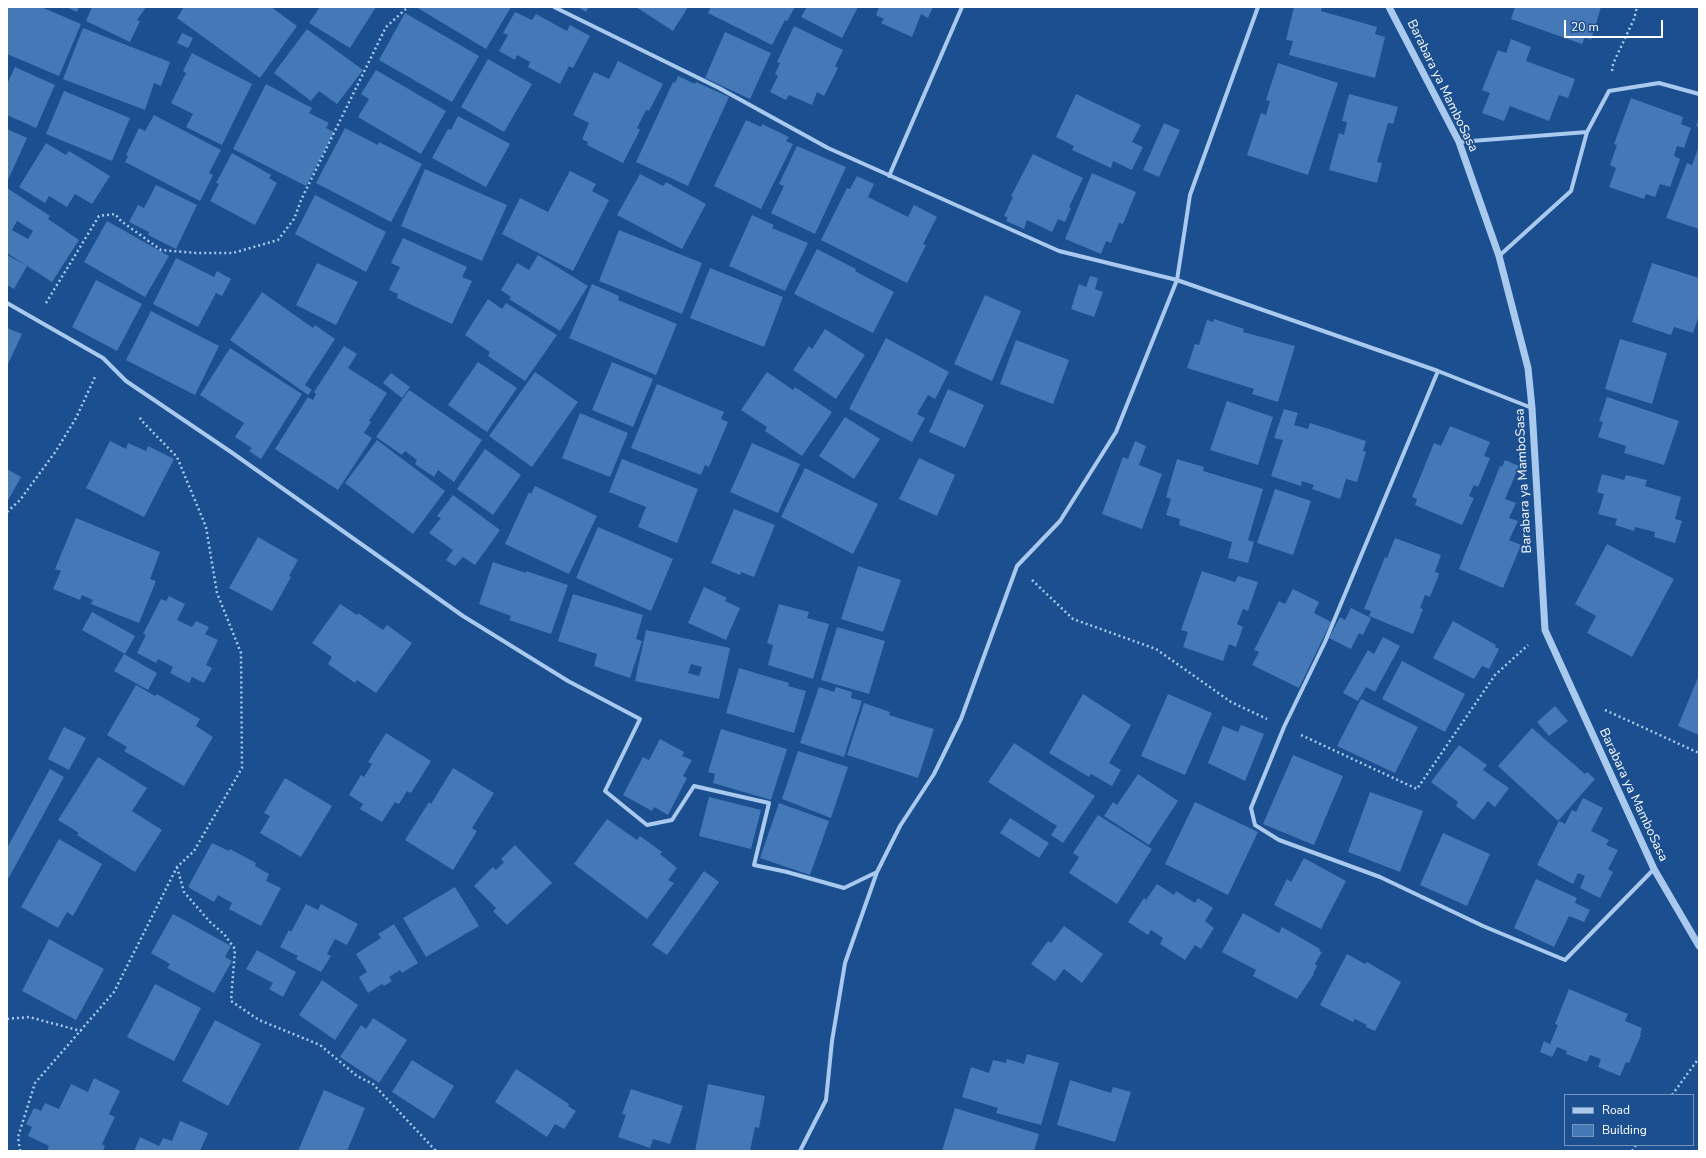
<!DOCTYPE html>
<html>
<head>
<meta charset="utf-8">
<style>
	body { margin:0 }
	#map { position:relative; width:1706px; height:1158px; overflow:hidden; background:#1b4f8f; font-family:"Nunito Sans",sans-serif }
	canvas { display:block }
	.frame { position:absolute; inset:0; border:8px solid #fff; pointer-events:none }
	.legend { position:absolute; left:1564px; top:1094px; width:130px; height:52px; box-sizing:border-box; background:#1b4f8f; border:1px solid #7695bc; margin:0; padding:5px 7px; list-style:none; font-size:12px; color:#fff }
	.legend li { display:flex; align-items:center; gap:8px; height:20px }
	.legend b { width:20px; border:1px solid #7695bc }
	.scale { position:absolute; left:1564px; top:20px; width:99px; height:18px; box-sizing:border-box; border:2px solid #fff; border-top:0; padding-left:5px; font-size:12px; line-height:14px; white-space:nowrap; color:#fff; -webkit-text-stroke:3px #1b4f8f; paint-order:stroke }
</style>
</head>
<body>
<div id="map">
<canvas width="1706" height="1158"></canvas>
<div class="frame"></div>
<ul class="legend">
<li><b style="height:5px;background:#a9c9ee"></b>Road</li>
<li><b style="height:11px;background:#4478b7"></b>Building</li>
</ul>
<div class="scale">20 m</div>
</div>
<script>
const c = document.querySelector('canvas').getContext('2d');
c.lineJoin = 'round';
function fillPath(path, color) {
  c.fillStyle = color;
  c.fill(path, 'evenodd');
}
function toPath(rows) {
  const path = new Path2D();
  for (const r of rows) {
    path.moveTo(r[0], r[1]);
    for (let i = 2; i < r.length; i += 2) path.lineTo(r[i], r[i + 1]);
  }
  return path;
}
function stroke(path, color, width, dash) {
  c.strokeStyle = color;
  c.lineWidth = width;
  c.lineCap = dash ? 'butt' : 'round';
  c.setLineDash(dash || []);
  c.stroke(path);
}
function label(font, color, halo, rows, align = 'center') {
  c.font = font + ' "Nunito Sans",sans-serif';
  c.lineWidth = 3.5;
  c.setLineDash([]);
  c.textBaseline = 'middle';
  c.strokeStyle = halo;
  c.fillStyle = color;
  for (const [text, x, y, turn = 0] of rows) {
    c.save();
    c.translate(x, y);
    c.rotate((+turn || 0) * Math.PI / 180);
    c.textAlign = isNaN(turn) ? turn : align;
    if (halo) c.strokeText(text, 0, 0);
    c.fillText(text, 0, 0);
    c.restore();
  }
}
fillPath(toPath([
	[7,7,41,7,81,24,59,76,7,54],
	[66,7,79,7,77,12],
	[92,7,146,7,137,20,140,21,130,42,86,21],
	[184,7,271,7,297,26,260,78,177,18],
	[320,7,376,7,350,48,309,23],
	[416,7,511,7,486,49],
	[578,7,589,7,586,12],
	[636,7,688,7,673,31],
	[711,7,795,7,787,21,785,20,772,45,708,13],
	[807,7,858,7,842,38,801,17],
	[879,7,933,7,928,18,921,14,912,37,881,23,884,19,876,15],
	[1294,7,1322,7,1321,11,1377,27,1375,34,1385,37,1375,78,1289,55,1293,41,1286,40],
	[1515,7,1601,7,1591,40,1585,37,1582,44,1511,19],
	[515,12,532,20,536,14,567,31,570,25,590,36,573,68,569,66,560,84,528,67,530,62,517,55,515,60,499,51,508,35,503,33],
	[405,13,479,56,452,102,379,60],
	[794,26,843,50,835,66,838,68,824,96,817,92,812,105,789,95,786,100,770,92,778,76,775,74,780,63,777,62],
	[83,28,170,62,161,86,154,83,145,110,63,79],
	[307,29,363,70,337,104,319,91,311,101,274,73],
	[725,32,771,53,750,99,705,78],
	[182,33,193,38,188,48,177,43],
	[1511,39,1531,47,1526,61,1575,79,1568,98,1559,95,1549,121,1510,106,1504,121,1482,113,1490,93,1482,90,1498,50,1506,53],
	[192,53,252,84,222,145,186,127,193,114,171,103,186,73,183,71],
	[488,59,532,84,504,132,461,107],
	[618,61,663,84,649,111,646,110,637,128,640,130,623,163,587,145,588,142,582,139,589,123,573,115,594,72,609,79],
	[1278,63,1338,83,1308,175,1247,155,1261,113,1266,115,1270,101,1266,100],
	[15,67,55,85,36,128,7,115,7,84],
	[376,70,446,111,421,154,358,117,369,99,361,94],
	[678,76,695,84,696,82,729,97,688,186,636,162,673,82,675,83],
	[266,84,312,108,309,113,329,123,326,128,334,132,306,186,233,149],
	[64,91,130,118,112,161,46,134],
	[1076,94,1141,125,1132,142,1143,147,1132,170,1113,161,1111,168,1072,150,1074,146,1056,137],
	[1349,94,1398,107,1393,124,1388,123,1377,162,1382,163,1377,183,1329,170,1339,133,1344,135,1347,122,1342,121],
	[1631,98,1683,117,1681,124,1691,128,1684,148,1677,146,1674,156,1680,159,1670,187,1660,184,1655,197,1646,194,1644,199,1609,187,1616,168,1610,165,1617,145,1614,144],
	[154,115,221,150,209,173,213,175,200,201,125,162,128,156,126,155,139,128,145,131],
	[458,116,510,144,486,187,432,158,448,129,451,130],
	[1699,117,1699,127,1696,126],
	[746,120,761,127,762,124,789,137,786,141,793,144,761,209,714,186],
	[1164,123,1180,130,1159,177,1143,170],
	[345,128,378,145,379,142,422,164,391,222,316,183],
	[7,129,27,138,7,182],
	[46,143,66,155,69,151,110,176,92,204,75,194,67,207,49,196,45,203,19,187],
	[797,146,846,167,815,234,771,213,784,186,779,184],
	[1699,146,1699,229,1666,218,1687,163,1692,165],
	[232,153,271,175,269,178,277,183,255,225,210,201,219,184,216,183],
	[1033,154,1083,178,1069,207,1071,208,1065,222,1058,219,1052,232,1027,220,1024,229,1006,221,1008,218,1004,216,1013,197,1011,196],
	[425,169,507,205,482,261,401,226],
	[570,171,596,184,592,191,609,200,573,271,502,234,520,198,548,212],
	[1092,173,1136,192,1123,224,1119,223,1111,243,1106,241,1101,254,1065,239],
	[640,174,663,186,666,182,706,204,682,249,617,215],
	[857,176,874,184,868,197,908,217,914,205,937,217,923,244,926,245,907,283,821,240,847,188,850,189],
	[156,185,197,205,176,249,148,235,149,232,129,222,138,205,144,208],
	[7,188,50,216,48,219,79,240,52,282,7,253],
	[17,221,33,231,28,239,12,230],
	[315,195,386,232,366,272,295,234],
	[752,215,774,225,772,228,808,243,785,291,729,266],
	[107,221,169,256,145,297,84,262],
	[619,230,702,263,682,314,599,281],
	[403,238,467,267,462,277,472,281,452,324,397,298,398,294,389,290,400,267,391,263],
	[817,249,856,269,855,271,894,292,873,333,794,294],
	[7,255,27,266,14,289,7,285],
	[538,255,588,286,560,331,509,299,511,297,501,290,517,263,529,270],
	[176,258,214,277,217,271,231,279,222,296,216,293,198,327,153,304],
	[317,263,358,282,336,325,296,305],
	[1652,263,1699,278,1699,315,1693,333,1674,327,1671,335,1632,322],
	[710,268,783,297,764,347,690,318],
	[1090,276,1098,278,1095,289,1103,292,1094,317,1071,309,1079,284,1086,287],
	[96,280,142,304,117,351,72,327],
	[592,284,619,296,618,300,677,324,656,375,569,338],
	[262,292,313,328,315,325,335,339,305,385,312,390,308,395,230,340],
	[985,295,1021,311,992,381,954,364],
	[488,299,502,309,506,303,557,335,525,381,488,356,490,352,465,335],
	[151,311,219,346,195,395,126,360],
	[1214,319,1244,329,1243,332,1295,346,1278,402,1252,394,1254,389,1187,368,1195,344,1199,345,1207,320,1213,322],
	[7,328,22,334,7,366],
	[825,329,865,355,836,399,793,370,809,346,812,349],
	[886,338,949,372,935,399,928,395,917,414,925,418,912,442,849,409],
	[1620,339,1667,353,1652,404,1605,389],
	[1016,340,1069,360,1053,404,1000,384],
	[344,346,357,354,348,368,387,393,369,421,371,422,364,433,372,438,338,490,275,449,308,397,313,400,316,394,314,392],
	[230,348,302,394,261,459,249,451,252,448,235,437,244,423,200,395],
	[478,362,517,388,487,432,448,405],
	[612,362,653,379,633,427,592,410],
	[535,372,578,402,532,467,489,436],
	[767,372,793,390,795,387,832,412,802,456,765,431,767,427,741,410],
	[391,373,410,387,402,398,383,383],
	[657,384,724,412,721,419,728,422,709,467,705,465,701,475,631,448],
	[948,389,984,405,965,448,929,432],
	[409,390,482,440,454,482,438,470,434,477,415,464,417,460,405,451,402,455,376,437],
	[1607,397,1679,421,1664,465,1624,453,1626,446,1598,437,1603,422,1599,421],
	[1227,401,1273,417,1258,465,1210,450],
	[1284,409,1298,413,1294,425,1308,429,1310,423,1366,441,1363,451,1366,452,1357,482,1346,479,1340,499,1312,489,1314,485,1302,481,1301,486,1271,476,1283,440,1274,438],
	[580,413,628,433,610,477,562,458],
	[845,417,880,439,854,479,819,456],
	[1450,426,1490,442,1484,456,1490,458,1478,487,1474,485,1469,496,1474,498,1462,525,1415,505,1417,499,1412,497,1434,443,1441,446],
	[377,440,445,491,413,534,345,483],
	[110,441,126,449,128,443,146,451,148,446,174,459,144,517,86,488],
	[1135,441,1146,446,1139,465,1162,474,1142,529,1102,514,1123,457,1128,459],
	[752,443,800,464,778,513,730,492],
	[485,449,521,475,493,515,457,489],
	[919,458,955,475,937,516,899,499],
	[622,459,698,489,677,543,638,527,646,507,609,492],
	[1177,459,1204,467,1203,471,1263,489,1248,540,1254,542,1248,563,1228,558,1232,542,1179,525,1180,519,1166,515,1171,499,1166,497],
	[1505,460,1519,466,1505,499,1516,503,1509,518,1518,521,1509,540,1521,545,1503,588,1459,569,1500,466,1502,467],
	[805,468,878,504,853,554,781,517],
	[7,469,21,477,7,502],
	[1602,474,1624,480,1626,475,1647,480,1645,486,1681,497,1675,519,1682,521,1675,543,1654,537,1655,532,1635,527,1634,531,1615,525,1617,519,1598,514,1604,494,1597,492],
	[535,486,597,516,569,574,505,544,529,492,531,494],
	[1275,489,1311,501,1293,555,1257,543],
	[453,495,500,530,475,565,463,557,455,566,446,560,453,550,429,533,441,518,437,516],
	[734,509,775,525,754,577,741,572,740,575,711,563],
	[76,518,160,552,150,579,156,581,139,623,91,604,93,600,82,595,80,600,53,589,61,571,55,569],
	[598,527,673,559,651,611,576,578],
	[258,537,298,560,289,576,291,577,272,611,229,588],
	[1395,538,1441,555,1435,572,1439,573,1438,577,1430,597,1425,595,1420,608,1423,609,1413,634,1369,616,1371,611,1364,609,1385,557,1387,558],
	[1607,544,1674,579,1632,657,1587,633,1596,616,1575,604],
	[493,562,526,573,526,571,568,585,551,634,509,620,511,616,479,604],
	[858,566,901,580,883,632,841,619],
	[1202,571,1235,582,1238,576,1258,582,1248,611,1243,609,1237,624,1243,627,1236,647,1229,644,1223,661,1183,647,1188,632,1181,630],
	[704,587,727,598,725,601,740,608,726,640,688,623],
	[1293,589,1319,602,1314,613,1331,622,1299,688,1252,665,1259,652,1254,650,1279,601,1285,604],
	[573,594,643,615,636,639,642,641,630,678,594,666,597,654,558,641],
	[169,596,185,604,177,620,192,627,196,621,209,627,205,634,218,640,206,665,212,668,204,683,192,677,189,683,170,673,173,667,158,659,156,663,137,653,146,635,143,634,161,599,166,601],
	[340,604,357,615,358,613,383,630,387,625,412,643,376,693,357,680,355,683,328,664,332,657,312,643],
	[779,604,809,612,807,618,829,624,813,679,768,665,773,645,767,643],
	[1351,608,1371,618,1363,635,1359,633,1351,649,1329,638,1340,617,1345,620],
	[92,612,135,636,125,654,82,630],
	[1453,621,1496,645,1495,647,1499,649,1489,669,1482,666,1474,679,1433,658],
	[837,627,885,641,869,694,821,680],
	[646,630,730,648,719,699,635,681],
	[691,664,702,667,699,676,688,673],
	[1383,637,1400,646,1375,692,1366,687,1358,701,1343,693,1368,650,1374,654],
	[124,654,157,673,148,690,114,671],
	[1402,661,1465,694,1445,732,1382,699],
	[739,668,789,683,788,686,806,691,794,733,726,713],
	[1699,675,1699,735,1678,726],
	[136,685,155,696,157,694,200,719,196,726,213,737,184,786,124,751,127,747,107,735],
	[819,687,834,692,836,687,852,692,851,698,862,701,844,757,800,743],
	[1083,694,1131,725,1109,763,1121,770,1112,786,1091,774,1089,777,1049,753],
	[1168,694,1212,713,1185,775,1141,756],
	[1361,699,1418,727,1395,773,1337,746],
	[864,703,890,712,889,715,934,729,918,778,847,755],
	[1555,706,1568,721,1549,736,1537,722],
	[1241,725,1264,734,1245,781,1208,763,1223,726,1238,732],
	[64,727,86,738,69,770,48,759],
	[1532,728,1585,774,1587,772,1595,779,1558,821,1498,766],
	[721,729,787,749,771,800,713,783,715,774,708,772],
	[386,733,431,761,411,793,407,791,399,804,395,802,382,822,360,809,363,804,349,795,361,775,364,777,372,764,368,762],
	[660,739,684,752,682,756,692,760,683,776,687,778,668,815,654,807,652,811,623,795,643,757,649,760],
	[1014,743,1095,796,1063,843,1051,835,1057,826,988,782],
	[1459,745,1487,765,1483,770,1509,788,1495,807,1488,801,1474,820,1456,806,1458,802,1431,782],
	[798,751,848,767,831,818,782,799],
	[1293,755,1343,776,1314,845,1263,824],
	[98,757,147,788,132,811,162,830,135,872,77,835,79,833,58,820],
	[453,768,494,793,472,828,477,831,453,870,405,840,429,802,431,804],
	[50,769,64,777,7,881,7,848],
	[1138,774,1178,801,1149,845,1104,816,1113,802,1117,805],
	[285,778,332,806,301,857,260,833,270,816,264,813],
	[1370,792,1423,811,1400,872,1348,852],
	[709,797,761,810,751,849,699,836],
	[1583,798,1603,808,1591,831,1609,840,1606,845,1618,850,1608,869,1613,872,1600,898,1580,888,1585,876,1578,873,1573,884,1537,865,1559,821,1565,824,1572,810,1576,812],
	[1195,802,1258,832,1228,895,1165,864],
	[779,803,829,821,810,875,760,858],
	[1098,815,1152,849,1117,904,1069,873,1079,857,1073,853],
	[1010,818,1049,843,1039,858,1000,833],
	[607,819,637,840,640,836,662,852,660,854,677,868,668,880,674,883,647,919,574,864],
	[1443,833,1490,854,1467,906,1420,885],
	[59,839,102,864,73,916,67,912,58,928,21,907],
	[212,843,229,851,230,849,256,863,255,866,269,874,266,881,281,888,261,926,229,909,232,903,218,895,214,902,188,887],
	[515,845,552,883,507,925,493,911,496,908,474,886,493,867,496,870,504,862,501,859],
	[1304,858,1346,881,1321,929,1274,905,1287,879,1291,882],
	[704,871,719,882,667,955,652,945],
	[1536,879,1577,898,1575,903,1590,910,1584,922,1569,916,1554,947,1514,928],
	[1157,884,1174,895,1176,891,1195,903,1198,898,1213,908,1205,921,1214,928,1201,949,1195,945,1185,960,1160,944,1163,938,1151,930,1148,935,1128,922,1144,898,1146,900],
	[455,887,479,926,426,957,403,918],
	[306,904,318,910,321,904,358,924,347,945,335,939,327,954,331,956,321,972,296,959,298,956,280,947,289,930,291,932],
	[1243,913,1279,933,1282,927,1320,949,1319,951,1322,952,1315,964,1317,966,1313,974,1314,974,1297,999,1253,976,1256,970,1222,952],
	[173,914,231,946,225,957,232,961,214,993,167,968,170,964,151,953],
	[394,924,418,963,402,973,400,970,389,977,392,981,384,986,382,984,368,993,359,977,367,972,356,954,381,938,378,934],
	[1064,926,1103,954,1082,983,1064,969,1055,981,1031,964,1048,941,1051,943],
	[49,939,104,969,76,1020,22,991],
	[257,950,296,972,283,997,269,989,273,983,246,969],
	[1347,954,1365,964,1367,962,1401,982,1375,1031,1366,1027,1367,1025,1355,1019,1353,1022,1320,1005],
	[322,980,358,1005,335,1040,299,1015],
	[155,984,201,1008,174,1061,127,1037],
	[1569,989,1628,1014,1625,1021,1642,1028,1640,1035,1641,1035,1629,1063,1626,1062,1620,1076,1598,1067,1601,1059,1590,1055,1587,1062,1566,1054,1567,1051,1557,1047,1552,1057,1540,1052,1544,1041,1550,1044,1558,1025,1555,1024],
	[373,1018,407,1040,379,1083,340,1057,361,1025,366,1029],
	[215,1020,261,1044,228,1106,182,1081],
	[1027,1054,1059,1063,1041,1125,996,1113,998,1108,962,1097,971,1067,989,1073,993,1060,1006,1063,1007,1059,1024,1064],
	[412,1060,454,1086,434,1119,392,1092],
	[516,1069,569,1104,568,1106,576,1111,564,1129,555,1124,547,1137,495,1102],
	[94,1078,120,1091,109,1114,115,1117,102,1144,105,1146,103,1151,47,1151,49,1146,28,1136,32,1127,26,1124,34,1108,41,1111,45,1103,59,1109,71,1084,88,1092],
	[1070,1080,1111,1093,1113,1087,1131,1092,1115,1142,1057,1125],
	[708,1084,765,1096,759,1128,755,1127,750,1151,695,1151],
	[631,1089,683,1106,670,1144,653,1139,650,1148,618,1137,626,1115,622,1114],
	[324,1090,365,1108,347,1151,298,1151],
	[955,1108,1039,1134,1034,1151,942,1151],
	[180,1121,208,1133,200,1151,134,1151,140,1137,159,1146,163,1138,172,1141]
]), '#4478b7');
stroke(toPath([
	[1612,71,1613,64,1634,19,1637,7],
	[46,303,99,216,115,214,121,221,161,250,196,253,233,253,278,240,294,219,302,198,386,27,408,7],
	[7,512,20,500,56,451,76,418,95,377],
	[1032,580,1073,619,1156,649,1231,702,1267,719],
	[1605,710,1699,753],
	[1301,735,1417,789,1495,675,1528,645],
	[177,867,184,892,210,922,224,934,235,949,231,1001,259,1020,320,1045,357,1076,373,1084,436,1151],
	[7,1019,29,1017,81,1031],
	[1672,1095,1699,1058],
	[20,1151,18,1137,35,1083,114,992,177,867,194,851,242,768,241,653,217,593,206,527,177,457,141,420,139,415],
	[1632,1151,1636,1145]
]), '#a9c9ee', 2.5, [2, 3]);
stroke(toPath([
	[554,7,719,88,828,148,1059,251,1177,280,1438,371,1532,408],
	[1459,142,1587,132],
	[889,176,962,7],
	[1499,256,1571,191,1587,132,1609,91,1659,83,1699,94],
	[7,303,103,358,126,381,231,452,463,616,568,681,640,719,605,791,647,825,672,820,694,786,769,803,754,865,787,872,844,888,877,872],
	[1438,371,1325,642,1284,727,1251,808,1255,825,1279,840,1380,877,1483,926,1565,960,1654,869],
	[800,1151,826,1100,832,1041,845,963,877,872,900,826,934,774,961,719,1017,566,1060,521,1116,432,1177,280,1190,195,1258,7]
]), '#a9c9ee', 4);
stroke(toPath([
	[1389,7,1459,142,1499,256,1528,368,1532,408,1545,630,1654,869,1699,946]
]), '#a9c9ee', 7);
label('13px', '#fff', '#1b4f8f', [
	["Barabara ya MamboSasa",1442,86,64],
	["Barabara ya MamboSasa",1524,481,-93],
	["Barabara ya MamboSasa",1633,795,65]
]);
</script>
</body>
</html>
